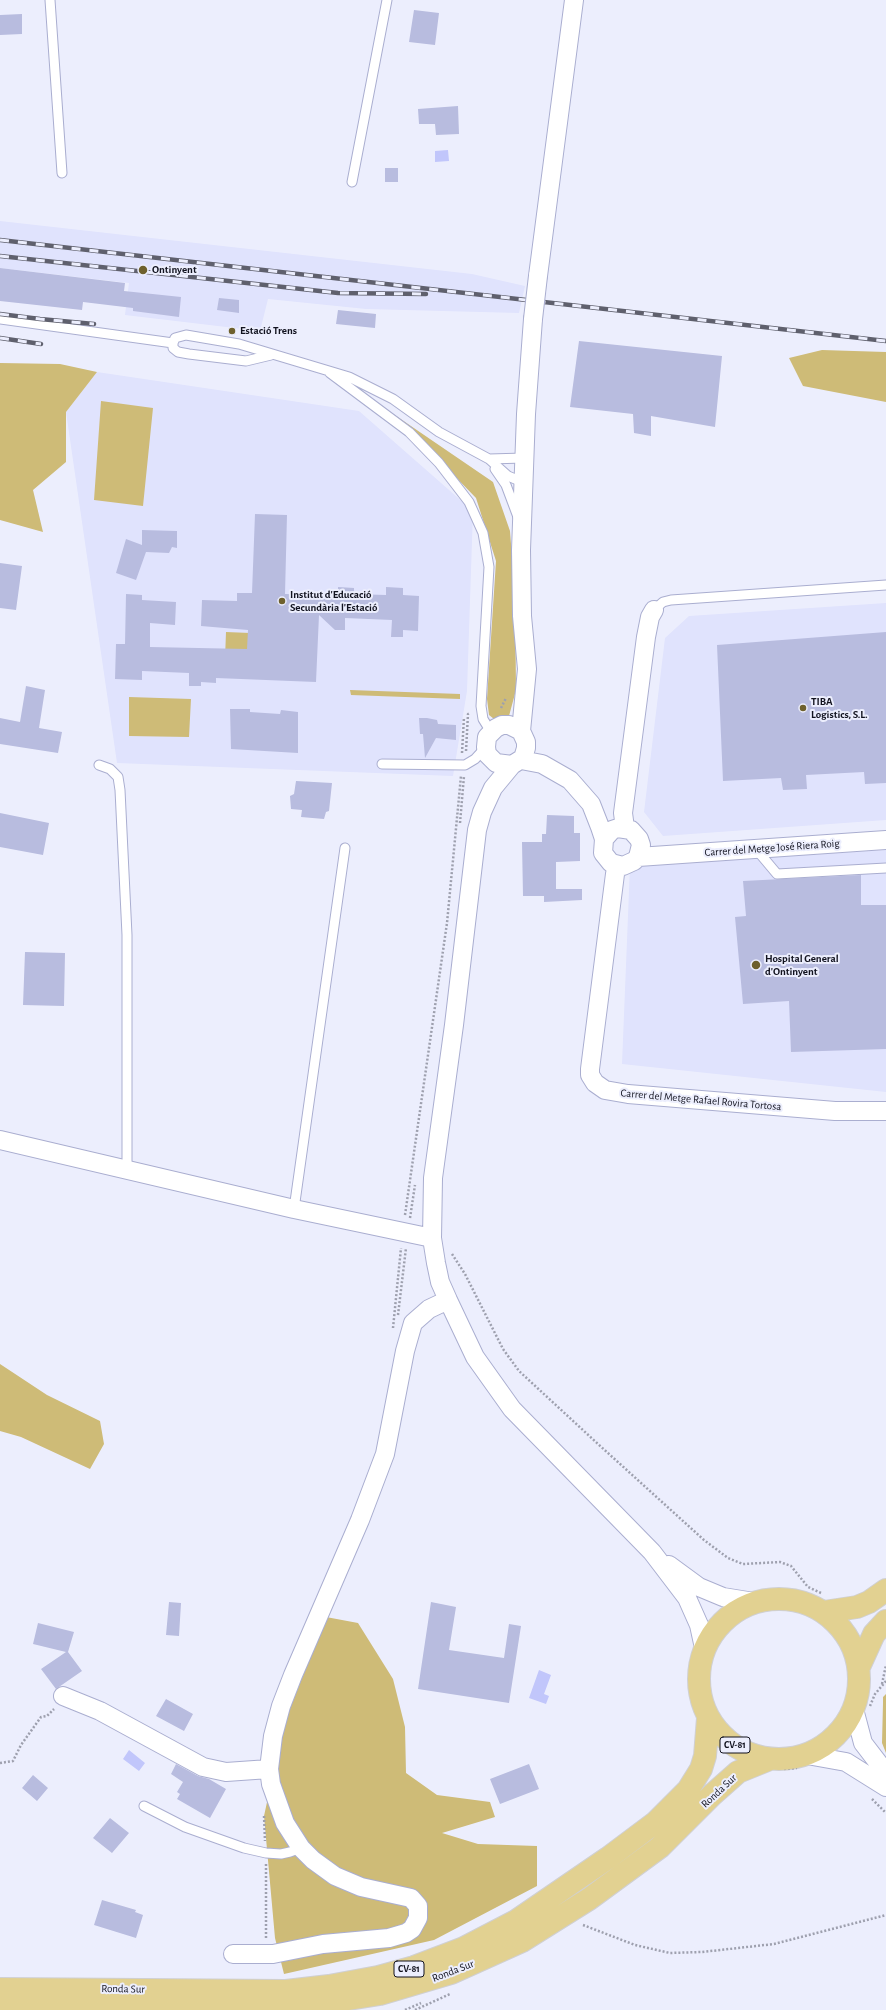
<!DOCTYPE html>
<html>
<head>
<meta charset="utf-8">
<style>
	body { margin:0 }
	canvas { display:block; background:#eceefd }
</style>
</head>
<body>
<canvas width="886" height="2010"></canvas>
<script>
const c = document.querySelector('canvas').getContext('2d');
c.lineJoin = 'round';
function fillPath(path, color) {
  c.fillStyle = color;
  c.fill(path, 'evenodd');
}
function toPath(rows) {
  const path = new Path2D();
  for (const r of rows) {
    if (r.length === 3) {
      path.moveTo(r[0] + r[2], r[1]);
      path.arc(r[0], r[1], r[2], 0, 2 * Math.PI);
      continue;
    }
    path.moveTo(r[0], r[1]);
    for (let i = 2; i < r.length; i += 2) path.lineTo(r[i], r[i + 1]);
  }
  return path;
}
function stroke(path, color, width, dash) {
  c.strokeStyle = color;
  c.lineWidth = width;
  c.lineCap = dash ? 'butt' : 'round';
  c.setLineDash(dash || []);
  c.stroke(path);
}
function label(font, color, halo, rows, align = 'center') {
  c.font = font + ' "Alegreya Sans",sans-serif';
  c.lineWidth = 4;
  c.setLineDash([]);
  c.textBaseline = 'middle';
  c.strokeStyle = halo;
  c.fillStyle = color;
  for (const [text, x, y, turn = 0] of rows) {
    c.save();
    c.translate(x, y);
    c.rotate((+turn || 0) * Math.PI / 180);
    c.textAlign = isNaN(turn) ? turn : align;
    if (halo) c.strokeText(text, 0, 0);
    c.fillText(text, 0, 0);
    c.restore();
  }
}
fillPath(toPath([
	[0,221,472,274,525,286,519,313,366,309,268,299,260,331,125,315,129,283,0,268],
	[97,372,359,411,473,511,467,691,453,776,117,763,66,412],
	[886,603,886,820,663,836,644,812,665,638,689,616],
	[886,850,886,1092,622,1064,630,866]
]), '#e0e3fd');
fillPath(toPath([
	[822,350,886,352,886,402,803,386,789,358],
	[0,363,60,364,97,372,66,412,66,462,33,490,43,532,0,520],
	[364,394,493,482,510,531,515,596,516,690,509,716,499,723,489,715,487,699,496,561,476,498,413,433],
	[101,401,153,408,143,506,94,500],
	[226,632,250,633,249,654,225,659],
	[350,690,460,694,460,699,351,695],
	[129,697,191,699,189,737,129,736],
	[0,1364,47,1395,100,1421,104,1444,90,1469,21,1437,0,1431],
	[326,1617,358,1623,393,1679,405,1727,406,1773,437,1795,490,1802,495,1817,442,1833,478,1844,537,1846,537,1886,434,1940,284,1974,275,1938,264,1816,284,1724],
	[886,1694,886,1753,882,1743,883,1703,883,1697]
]), '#cebb77');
fillPath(toPath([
	[448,150,449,161,435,162,435,151],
	[539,1670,551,1675,544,1694,549,1696,546,1704,529,1698],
	[129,1750,145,1763,139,1771,123,1759]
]), '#c1c6fb');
fillPath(toPath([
	[414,10,439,13,435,45,409,42],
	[22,14,22,34,0,35,0,15],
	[458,106,459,134,436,135,435,124,419,124,418,109],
	[385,168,398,168,398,182,385,182],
	[0,268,125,283,124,291,181,297,179,317,133,311,133,308,83,302,82,310,0,301],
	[219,298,239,300,239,313,217,310],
	[338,310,376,314,375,328,336,324],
	[579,341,722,356,715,427,651,416,651,436,634,433,633,414,570,407],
	[255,514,287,515,285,594,338,595,338,587,354,588,354,594,386,595,386,587,403,588,403,595,419,596,418,631,403,630,403,637,391,637,392,620,345,618,345,630,335,630,319,615,316,682,216,678,216,683,201,682,201,686,189,686,189,673,142,671,142,680,115,679,116,644,125,644,126,594,142,595,142,600,176,602,175,625,150,623,150,647,247,649,248,630,201,626,202,600,237,601,237,593,252,593],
	[142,530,177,531,177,548,172,547,169,553,146,552,136,580,116,573,126,539,142,545],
	[0,563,22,566,16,610,0,608],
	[886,632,886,783,865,784,864,772,806,775,807,789,783,790,781,778,723,781,717,645],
	[26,686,45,690,39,728,62,732,58,753,0,744,0,718,20,722],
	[230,709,250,709,250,712,280,714,281,710,298,712,298,753,231,749],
	[419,718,427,718,437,720,438,724,456,725,456,740,436,738,425,758,423,734,420,734],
	[296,781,332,783,329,811,326,812,324,819,301,817,302,810,291,809,290,796,294,794],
	[0,813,49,823,43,855,0,847],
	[547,815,574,816,574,833,580,833,580,861,556,862,556,889,582,889,582,900,544,902,544,896,523,896,522,842,542,842,542,834,546,834],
	[861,875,861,905,886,905,886,1049,791,1052,789,1001,743,1004,735,917,746,916,743,881],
	[25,952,65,953,64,1006,23,1005],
	[169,1602,181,1603,179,1636,166,1635],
	[431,1602,456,1607,449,1650,504,1658,509,1624,521,1626,509,1703,418,1689],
	[38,1623,74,1632,68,1652,82,1671,56,1689,41,1669,66,1652,33,1644],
	[166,1699,193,1714,184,1731,156,1716],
	[176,1764,198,1776,209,1779,226,1789,210,1818,177,1799,180,1794,177,1792,183,1782,171,1774],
	[529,1764,539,1789,500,1804,490,1779],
	[33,1775,48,1788,37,1801,22,1788],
	[110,1818,129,1833,112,1853,93,1838],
	[102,1900,136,1910,135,1912,143,1915,136,1938,94,1925]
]), '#b8bcdf');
const service = toPath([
	[50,0,62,173],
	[352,182,387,0],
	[0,319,173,343],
	[271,355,246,361,189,354,178,352,173,348,173,343,175,338,186,335,239,344,349,377,393,399,439,432,489,459,508,476,520,481,524,478],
	[330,373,409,432,439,463,469,502,483,533,489,567,481,706,483,719,491,732],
	[489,459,524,458],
	[495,469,506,485,518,517],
	[654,610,663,602,671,600,886,585],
	[382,764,465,765,475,759,486,747],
	[99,765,110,769,118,777,120,790,127,935,127,1170],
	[756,849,777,874,886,868],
	[294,1209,345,848],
	[144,1806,185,1827,244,1848,266,1853,281,1854,290,1852,301,1848]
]);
const minor = toPath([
	[538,276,574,0],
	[521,731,527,669,522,616,521,550,526,414,533,319],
	[521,760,542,764,570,780,591,804,600,827,604,839,603,853,611,863,623,866,634,861,638,857,641,845,639,839,631,830,618,828,612,830,604,839],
	[512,765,496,763,487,754,486,747,487,737,496,728,502,725,509,725,521,731,526,742,526,748,523,758,512,765,493,788,482,812,477,830,454,1025,433,1178,432,1238,436,1263,440,1282,448,1300,475,1357,512,1409,652,1552,687,1598,699,1625,704,1648],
	[625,828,623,813,646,637,650,617,654,610],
	[638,857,886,840],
	[617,865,615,874,590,1069,590,1075,595,1083,605,1090,628,1094,835,1111,886,1111],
	[0,1140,294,1209,432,1238],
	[669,1565,699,1587,723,1597,754,1602],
	[63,1696,100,1711,203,1767,226,1772,269,1769],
	[854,1709,863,1743,886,1773],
	[807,1755,846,1762,886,1787],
	[233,1954,273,1954,323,1944,389,1938,406,1933,412,1929,418,1918,418,1906,411,1898,361,1887,335,1876,313,1860,301,1848,285,1823,271,1784,269,1769,273,1736,281,1706,293,1675,360,1520,385,1454,405,1351,413,1323,429,1309,448,1300]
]);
const primary = toPath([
	[779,1679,80],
	[824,1612,857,1607,869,1602,886,1590],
	[859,1667,874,1634,886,1621],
	[0,1989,286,1991,329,1986,378,1977,414,1967,464,1948,516,1921,608,1858,656,1822,688,1790,701,1769,705,1756,708,1718],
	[0,2006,297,2007,380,1994,451,1973,522,1941,589,1899,660,1847,712,1795,738,1772,770,1759]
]);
stroke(service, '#aaaed0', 11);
stroke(minor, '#aaaed0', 20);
stroke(primary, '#d0d0d2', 24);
stroke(toPath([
	[501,708,506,698],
	[466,751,468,714,470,713],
	[462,753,464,717],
	[460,823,464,776],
	[405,1215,447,923,461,776],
	[410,1218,415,1185],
	[452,1254,465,1274,503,1349,519,1371,598,1444,704,1540,728,1558,743,1564,780,1562,791,1566,808,1587,821,1593],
	[398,1315,406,1248],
	[393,1328,401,1248],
	[882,1684,886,1665],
	[870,1706,875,1694,886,1681],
	[0,1763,13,1761,21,1745,41,1717,47,1716,54,1709],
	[784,1769,797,1768],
	[872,1799,886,1813],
	[264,1816,265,1841],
	[266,1864,266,1939],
	[583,1925,635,1945,670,1953,702,1952,774,1944,886,1915],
	[405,2010,421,2003],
	[415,2010,450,1994]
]), '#9ea0ae', 2.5, [2, 2]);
stroke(service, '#fff', 9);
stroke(minor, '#fff', 18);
stroke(primary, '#e2d191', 22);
const rail = toPath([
	[0,240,886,341],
	[0,256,338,293,426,294],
	[0,314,40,319,94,324],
	[0,338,41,344]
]);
stroke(rail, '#5f606d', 4.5);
stroke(rail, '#eceefd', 3, [9]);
const minorBridge = toPath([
	[533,319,538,276]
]);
stroke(minorBridge, '#aaaed0', 20, []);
stroke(minorBridge, '#fff', 18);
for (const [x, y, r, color] of [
	[143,270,5,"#6e602d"],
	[232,331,4,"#6e602d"],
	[282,601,4,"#6e602d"],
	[803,708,4,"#6e602d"],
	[756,965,5,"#6e602d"]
]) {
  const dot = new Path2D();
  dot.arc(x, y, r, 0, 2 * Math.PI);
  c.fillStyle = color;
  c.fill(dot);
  stroke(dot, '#eceefd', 1.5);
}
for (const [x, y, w] of [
	[735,1745,30],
	[409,1969,30]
]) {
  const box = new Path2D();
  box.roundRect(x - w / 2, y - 8, w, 16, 3);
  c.fillStyle = '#eceefd';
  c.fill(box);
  stroke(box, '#12131f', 1);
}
label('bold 10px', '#12131f', null, [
	["CV-81",735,1745],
	["CV-81",409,1969]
]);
label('bold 11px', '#12131f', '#eceefd', [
	["Ontinyent",152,270],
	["Estació Trens",240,331],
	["Institut d'Educació",290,595],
	["Secundària l'Estació",290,608],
	["TIBA",811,702],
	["Logistics, S.L.",811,715],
	["Hospital General",765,959],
	["d'Ontinyent",765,972]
], 'left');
label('11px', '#12131f', '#eceefd', [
	["Carrer del Metge José Riera Roig",772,848,-4],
	["Carrer del Metge Rafael Rovira Tortosa",701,1100,5],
	["Ronda Sur",719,1791,-43],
	["Ronda Sur",453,1971,-21],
	["Ronda Sur",123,1989,1]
]);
</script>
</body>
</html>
